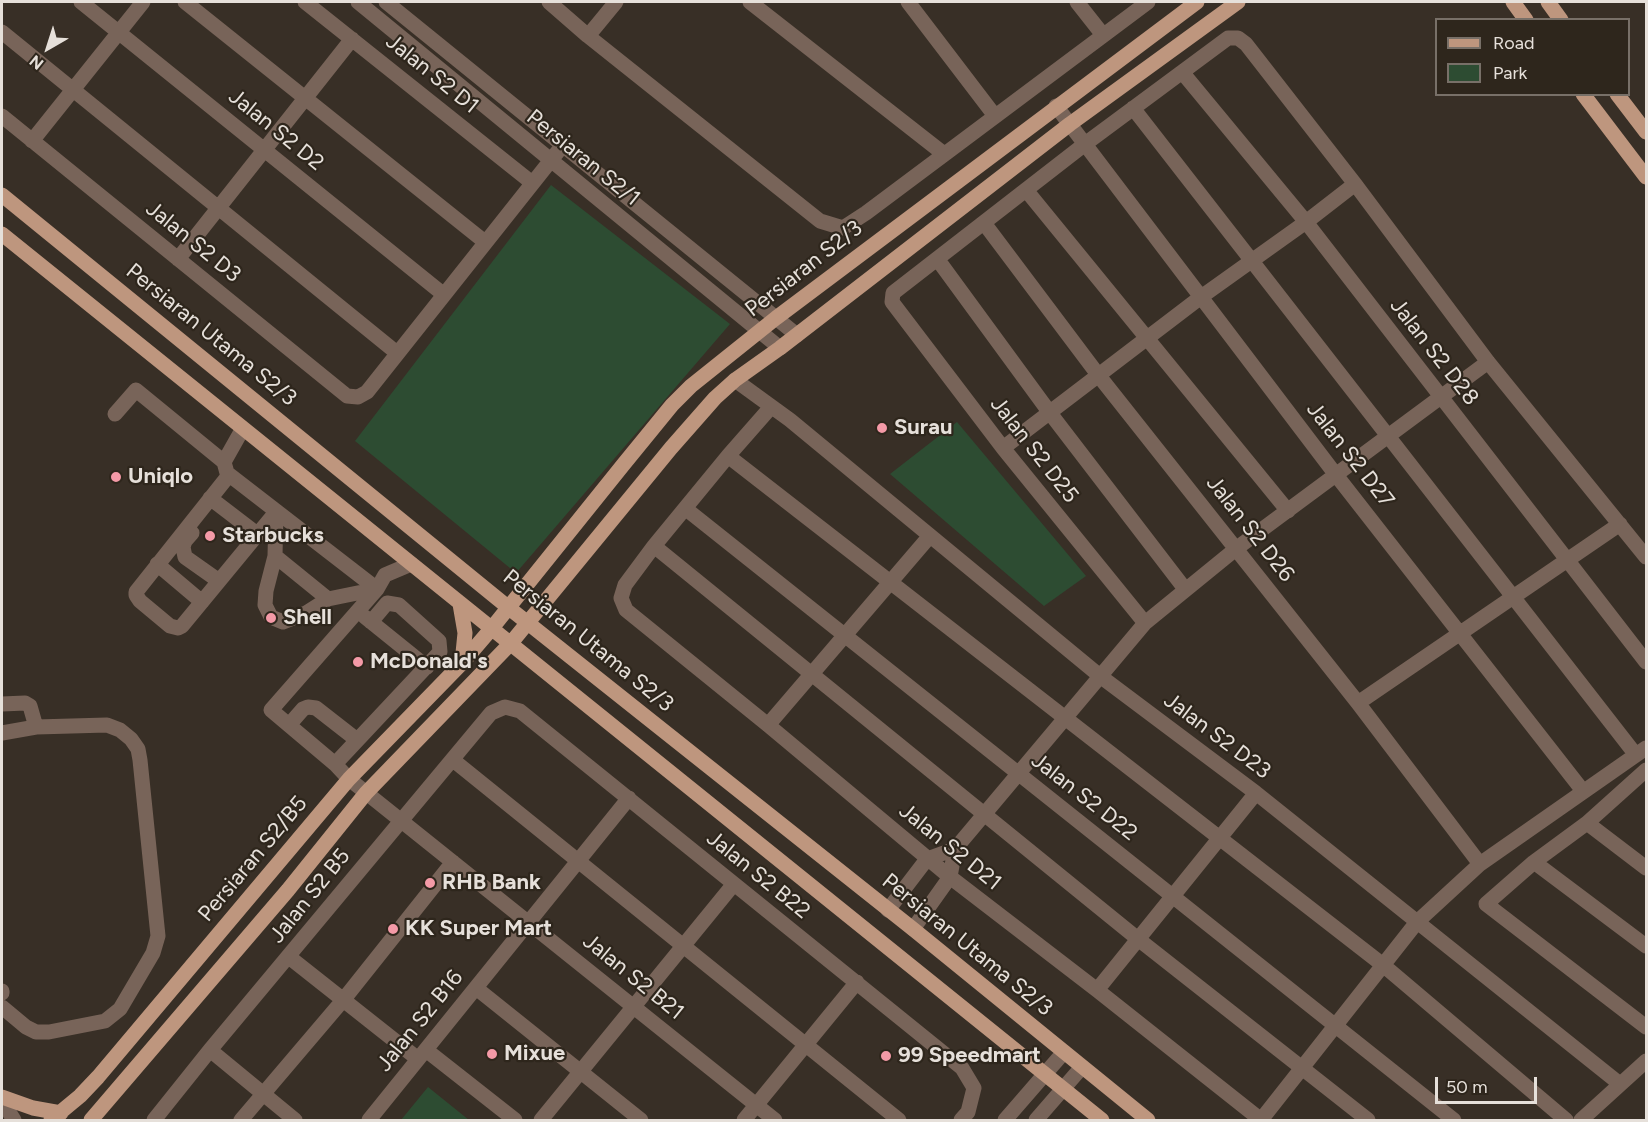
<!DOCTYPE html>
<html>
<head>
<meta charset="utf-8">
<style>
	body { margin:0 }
	#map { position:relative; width:1648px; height:1122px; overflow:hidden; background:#382f26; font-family:Figtree,sans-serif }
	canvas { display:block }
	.frame { position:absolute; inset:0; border:3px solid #e6e0da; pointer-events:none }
	.legend { position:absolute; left:1435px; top:18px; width:195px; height:78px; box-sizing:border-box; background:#2e261c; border:2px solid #787068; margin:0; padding:8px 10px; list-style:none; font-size:18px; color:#e6e0da }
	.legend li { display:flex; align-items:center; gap:12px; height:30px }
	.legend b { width:30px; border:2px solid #787068 }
	.north { position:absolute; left:18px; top:18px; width:60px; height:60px; -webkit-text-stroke:4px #2e261c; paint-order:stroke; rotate:219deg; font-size:16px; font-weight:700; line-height:24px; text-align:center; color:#e6e0da }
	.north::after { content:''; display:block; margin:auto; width:21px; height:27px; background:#e6e0da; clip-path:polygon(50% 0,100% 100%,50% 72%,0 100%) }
	.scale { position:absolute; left:1435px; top:1077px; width:102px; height:27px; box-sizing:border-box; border:3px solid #e6e0da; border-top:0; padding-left:8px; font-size:18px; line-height:21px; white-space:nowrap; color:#e6e0da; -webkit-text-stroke:4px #2e261c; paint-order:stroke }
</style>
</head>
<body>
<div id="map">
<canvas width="1648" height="1122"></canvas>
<div class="frame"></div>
<ul class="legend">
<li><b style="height:8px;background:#be967e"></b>Road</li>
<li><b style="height:16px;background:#2d4c32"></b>Park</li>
</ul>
<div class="north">N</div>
<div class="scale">50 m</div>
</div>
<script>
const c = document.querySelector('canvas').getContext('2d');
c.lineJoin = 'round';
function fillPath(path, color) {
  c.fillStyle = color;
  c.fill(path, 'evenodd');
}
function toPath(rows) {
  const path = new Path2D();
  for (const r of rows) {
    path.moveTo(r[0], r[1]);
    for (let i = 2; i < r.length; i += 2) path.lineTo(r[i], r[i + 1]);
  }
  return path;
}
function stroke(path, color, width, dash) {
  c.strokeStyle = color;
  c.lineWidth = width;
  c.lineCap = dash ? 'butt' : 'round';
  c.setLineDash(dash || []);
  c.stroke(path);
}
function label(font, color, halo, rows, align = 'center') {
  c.font = font + ' Figtree,sans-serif';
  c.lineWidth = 4.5;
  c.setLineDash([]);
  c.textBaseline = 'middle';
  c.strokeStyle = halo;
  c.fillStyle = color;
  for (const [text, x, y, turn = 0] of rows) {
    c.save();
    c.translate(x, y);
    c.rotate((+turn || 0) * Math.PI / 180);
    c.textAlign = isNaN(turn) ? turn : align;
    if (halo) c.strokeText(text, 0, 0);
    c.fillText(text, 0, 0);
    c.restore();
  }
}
fillPath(toPath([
	[551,185,730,324,516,573,355,441],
	[957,422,1086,576,1044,606,890,474],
	[428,1087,469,1120,401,1120]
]), '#2d4c32');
stroke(toPath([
	[81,2,443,294],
	[185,2,485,242],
	[305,2,531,182],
	[358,2,780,348],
	[386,2,797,335],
	[549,2,588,36,820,221,843,228,866,213,1148,2],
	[750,2,944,154],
	[908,2,995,116],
	[1077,2,1103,35],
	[2,32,397,353],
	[588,36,616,2],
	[1182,72,1306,222,1646,662],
	[1056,106,1336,475,1583,791],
	[1133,108,1636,755],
	[2,116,347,396,358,397,367,392,563,145],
	[32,141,143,2],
	[1026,190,1288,511],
	[984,223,1099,376,1358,703,1480,864],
	[178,259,352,39],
	[938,260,1050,413,1185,589],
	[735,380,790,420,1100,676,1256,793,1620,1084],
	[771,407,728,456,654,546,625,585,621,598,626,610,768,725,950,877,1097,990,1261,1120],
	[115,414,136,390,224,462],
	[242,430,224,462,227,473,377,589],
	[1003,448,1201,297,1306,222,1355,184],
	[728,456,1383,965,1566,1120],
	[229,475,136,592,136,595,140,601,170,626,178,628,182,626,276,512],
	[210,498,257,534],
	[686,509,1454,1120],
	[276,512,275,556,266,591,265,605,271,617,283,622,306,613,328,599,377,589],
	[192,533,185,541,183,547,185,557,219,581],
	[654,546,1138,939,1368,1120],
	[275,556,328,599],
	[157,564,202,602],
	[411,564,385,575,377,589,271,710,335,764,349,779,775,1120],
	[365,617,427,667],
	[1145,623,1003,448,892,302,893,293,1085,144,1228,38,1238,38,1246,44,1355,184,1488,362,1646,557],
	[1358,703,1620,524],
	[2,704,25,703,30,706,36,727],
	[289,725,303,709,308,707,316,708,357,740],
	[768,725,929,537],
	[2,733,36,727,107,725,120,730,131,739,138,749,140,760,158,936,153,953,120,1009,105,1021,49,1032,36,1032,26,1027,2,1007],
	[453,760,899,1120],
	[335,764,440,652,439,641,399,605,387,603,371,622],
	[1646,770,1587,823,1534,862,1486,904,1646,1027],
	[1587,823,1646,868],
	[1534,862,1646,946],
	[888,910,927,859,955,849],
	[913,929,950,877,955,849,1145,623,1237,548,1488,362],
	[289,957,418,1059],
	[476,988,641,1120],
	[1097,990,1256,793],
	[2,991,2,993],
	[210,1050,295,1120],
	[426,1050,515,1120],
	[2,1101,14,1120],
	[154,1120,210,1050,491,713,505,707,520,711,962,1068,974,1088,968,1112,961,1120],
	[241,1120,344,999,453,862],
	[369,1120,629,798],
	[541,1120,733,885],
	[744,1120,857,982],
	[1005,1120,1064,1052],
	[1036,1120,1082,1067],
	[1261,1120,1417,922,1480,864,1646,748],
	[1581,1120,1646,1061]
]), '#786459', 15);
stroke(toPath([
	[1513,2,1526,20],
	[1548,2,1561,20],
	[1583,94,1646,177],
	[1617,94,1646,132],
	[2,195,509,608,913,929,1148,1120],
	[2,234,1102,1120],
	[460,604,465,633,462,663],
	[2,1097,33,1108,61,1113],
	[51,1120,80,1096,98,1077,349,779,462,663,492,628,623,465,672,405,691,386,776,318,1197,2],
	[91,1120,288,890,366,793,511,643,671,448,715,398,735,380,780,348,1070,124,1238,2]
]), '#be967e', 15);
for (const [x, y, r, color] of [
	[882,428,6,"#f49aa7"],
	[116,477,6,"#f49aa7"],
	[210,536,6,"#f49aa7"],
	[271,618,6,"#f49aa7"],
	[358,662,6,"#f49aa7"],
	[430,883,6,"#f49aa7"],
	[393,929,6,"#f49aa7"],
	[492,1054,6,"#f49aa7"],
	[886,1056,6,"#f49aa7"]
]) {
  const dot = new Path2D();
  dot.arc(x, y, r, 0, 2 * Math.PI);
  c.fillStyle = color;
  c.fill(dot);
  stroke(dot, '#2e261c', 2);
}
label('22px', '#e6e0da', '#2e261c', [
	["Jalan S2 D1",432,74,39],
	["Jalan S2 D2",276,130,39],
	["Persiaran S2/1",583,158,39],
	["Jalan S2 D3",193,242,39],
	["Persiaran S2/3",804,269,-38],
	["Persiaran Utama S2/3",211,335,39],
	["Jalan S2 D28",1434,352,52],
	["Jalan S2 D25",1034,450,52],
	["Jalan S2 D27",1350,455,52],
	["Jalan S2 D26",1250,529,52],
	["Persiaran Utama S2/3",588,641,39],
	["Jalan S2 D23",1217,736,37],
	["Jalan S2 D22",1084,797,38],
	["Jalan S2 D21",950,847,39],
	["Persiaran S2/B5",253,859,-50],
	["Jalan S2 B22",758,875,39],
	["Jalan S2 B5",310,896,-51],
	["Persiaran Utama S2/3",967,945,39],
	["Jalan S2 B21",633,977,39],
	["Jalan S2 B16",420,1021,-51]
]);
label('bold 22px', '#e6e0da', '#2e261c', [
	["Surau",894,428],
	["Uniqlo",128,477],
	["Starbucks",222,536],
	["Shell",283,618],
	["McDonald's",370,662],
	["RHB Bank",442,883],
	["KK Super Mart",405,929],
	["Mixue",504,1054],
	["99 Speedmart",898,1056]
], 'left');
</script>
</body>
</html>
